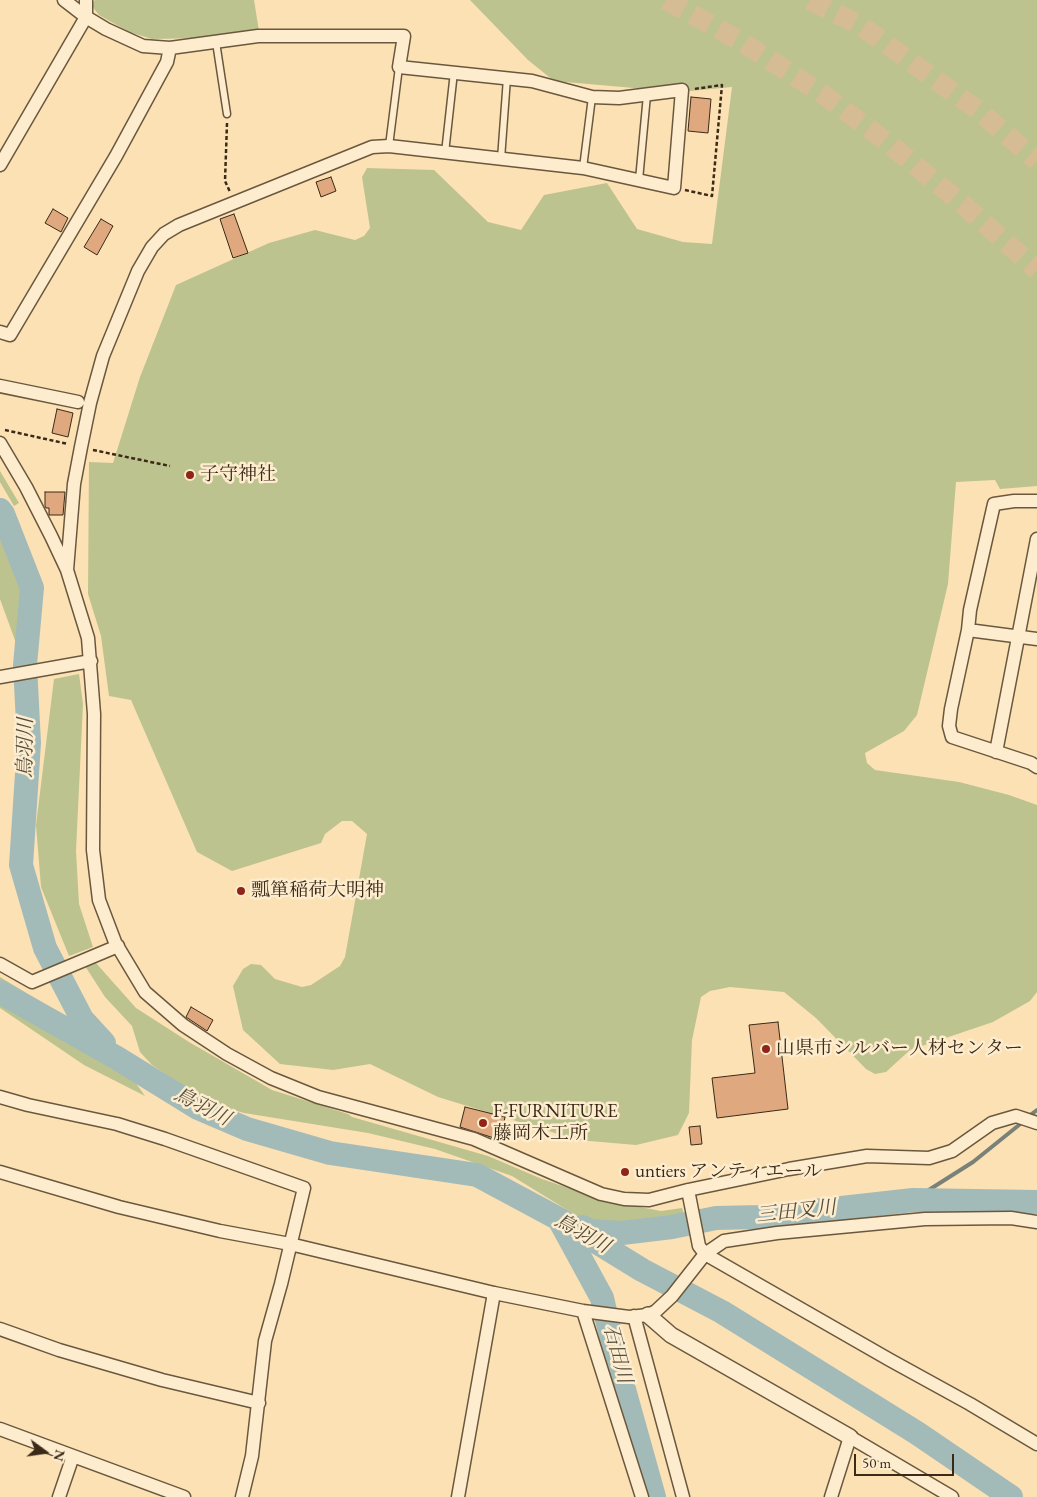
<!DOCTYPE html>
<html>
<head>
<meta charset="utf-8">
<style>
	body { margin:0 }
	#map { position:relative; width:1037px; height:1497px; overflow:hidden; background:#fce1b4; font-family:"EB Garamond",serif }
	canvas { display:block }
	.north { position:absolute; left:20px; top:1427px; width:50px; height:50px; -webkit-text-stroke:4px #fdecce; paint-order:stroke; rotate:104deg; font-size:14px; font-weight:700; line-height:20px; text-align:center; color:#3a2a17 }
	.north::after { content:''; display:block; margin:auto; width:18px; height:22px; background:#3a2a17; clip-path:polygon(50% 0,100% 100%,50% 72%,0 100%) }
	.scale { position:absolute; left:854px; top:1454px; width:100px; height:22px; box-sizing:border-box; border:2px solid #3a2a17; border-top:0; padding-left:6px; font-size:15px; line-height:18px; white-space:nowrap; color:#3a2a17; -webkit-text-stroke:4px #fdecce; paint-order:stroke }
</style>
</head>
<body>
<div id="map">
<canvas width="1037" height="1497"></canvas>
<div class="north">N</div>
<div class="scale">50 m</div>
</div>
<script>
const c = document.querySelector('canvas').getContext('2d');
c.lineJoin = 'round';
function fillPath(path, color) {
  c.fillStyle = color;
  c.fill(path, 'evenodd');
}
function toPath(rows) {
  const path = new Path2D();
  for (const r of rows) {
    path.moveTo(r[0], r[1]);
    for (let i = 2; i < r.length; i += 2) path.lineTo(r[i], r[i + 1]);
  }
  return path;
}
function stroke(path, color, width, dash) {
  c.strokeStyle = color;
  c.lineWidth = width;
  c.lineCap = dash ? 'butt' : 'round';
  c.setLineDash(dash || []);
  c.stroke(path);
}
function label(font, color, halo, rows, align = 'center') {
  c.font = font + ' "EB Garamond","Noto Serif JP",serif';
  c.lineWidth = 5;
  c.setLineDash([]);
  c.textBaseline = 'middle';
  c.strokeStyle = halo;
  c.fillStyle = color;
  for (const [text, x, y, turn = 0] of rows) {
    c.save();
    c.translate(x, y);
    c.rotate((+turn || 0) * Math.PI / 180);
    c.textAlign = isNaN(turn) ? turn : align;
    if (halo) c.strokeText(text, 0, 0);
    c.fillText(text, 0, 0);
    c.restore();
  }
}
fillPath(toPath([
	[95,0,254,0,259,31,203,38,152,39,129,32,99,15,91,5],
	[470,0,1037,0,1037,486,1000,489,995,480,956,482,948,584,917,715,904,731,865,753,867,763,875,770,959,782,1009,795,1037,805,1037,992,1030,1001,993,1022,910,1050,886,1072,875,1074,866,1069,816,1018,784,992,730,987,710,991,701,997,692,1040,689,1113,678,1135,636,1145,578,1140,438,1097,370,1064,333,1070,280,1064,243,1030,233,986,243,969,251,964,261,965,275,979,302,987,311,985,340,966,345,957,367,834,352,821,342,821,325,834,321,843,232,871,197,852,131,700,109,696,101,636,88,594,89,462,113,463,140,377,176,285,269,243,315,230,355,240,364,236,370,228,362,177,367,168,434,170,488,222,521,230,544,195,607,183,637,229,683,242,712,244,732,87,680,92,554,81,528,60],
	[0,471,19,503,14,506,0,482],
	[0,533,6,544,25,597,27,621,20,654,0,599],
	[79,674,83,704,76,851,79,904,93,947,69,956,41,887,36,825,54,679],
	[96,963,136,1008,189,1042,272,1090,348,1114,352,1117,488,1156,542,1179,603,1200,661,1211,682,1208,685,1217,646,1226,604,1227,582,1219,512,1176,435,1149,368,1133,244,1113,208,1103,152,1065,140,1052,132,1026,105,997,85,966],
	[0,977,41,1002,91,1055,133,1079,145,1096,84,1065,0,1008]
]), '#bdc38e');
stroke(toPath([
	[1029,1116,1037,1110],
	[913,1200,973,1162,1024,1121]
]), '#798178', 4);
stroke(toPath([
	[0,510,3,514,32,588,25,665,29,743,21,865,45,948,82,1019,104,1043],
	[0,992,117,1058,198,1108,247,1129,330,1153,477,1175,559,1219,642,1270,722,1312,917,1433,1011,1497],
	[560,1221,602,1298,620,1375,654,1497],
	[582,1227,591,1231,622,1233,672,1227,716,1218,761,1217,913,1200,1037,1202]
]), '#a3bbb8', 24);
const building = toPath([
	[691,97,711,99,708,133,688,131,691,97],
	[331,177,336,191,321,197,316,182,331,177],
	[53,209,68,218,61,232,45,223,53,209],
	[234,214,248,253,233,258,220,219,234,214],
	[101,219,113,226,97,255,84,247,101,219],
	[57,409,73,413,68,437,52,433,57,409],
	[45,492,65,492,63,515,49,515,49,508,46,508,45,506,45,492],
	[191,1007,213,1020,207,1031,186,1017,191,1007],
	[778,1022,788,1109,717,1118,712,1078,755,1073,749,1025,778,1022],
	[465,1107,505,1117,500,1140,460,1127,465,1107],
	[700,1126,702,1144,691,1145,689,1127,700,1126]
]);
fillPath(building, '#dfa87e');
stroke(building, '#3a2a17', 1);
stroke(toPath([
	[666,0,742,42,824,95,888,143,966,207,1037,270],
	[810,0,863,27,979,111,1037,161]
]), '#d5bc95', 20, [20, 10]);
const service = toPath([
	[216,42,227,114],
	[389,146,399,67],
	[445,153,454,72],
	[501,159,507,78],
	[583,168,592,97],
	[639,180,647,95]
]);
const minor = toPath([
	[64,0,86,17,106,29,143,46,170,48,258,36,404,36,399,67,532,81,592,97,619,98,682,90,674,188,583,168,389,146,372,147,179,225,164,234,152,247,138,271,103,356,90,403,81,447,74,484,67,570],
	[0,165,86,17,86,0],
	[0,332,10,335,116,156,167,62,170,48],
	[0,386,78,402],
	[0,443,26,487,51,536,67,570,88,638,94,714,93,850,99,900,115,942,145,992,183,1025,227,1054,271,1078,318,1097,474,1139,601,1194,624,1199,649,1200,688,1190,789,1169,867,1156,929,1158,952,1151,992,1123,1016,1116,1037,1123],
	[1037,501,1014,501,994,504,970,610,968,630,951,709,949,726,952,737,1031,763,1037,767],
	[968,630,1037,639],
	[0,677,91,661],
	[996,752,1037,539],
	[0,964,32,982,118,946],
	[0,1097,28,1105,117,1124,165,1139,304,1188,281,1284,265,1341,252,1456,242,1497],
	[0,1172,119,1207,220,1231,290,1244,494,1293,583,1311,629,1317,648,1315,656,1311,672,1296,705,1254,724,1241,777,1233,925,1219,1011,1218,1037,1222],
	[688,1190,699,1246,705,1254,890,1360,970,1404,1037,1444],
	[583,1311,642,1497],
	[634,1316,683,1497],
	[0,1329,59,1350,162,1380,259,1403],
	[0,1429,184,1497],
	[59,1497,73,1456],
	[458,1497,494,1293],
	[831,1497,850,1437,952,1497]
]);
const tertiary = toPath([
	[648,1315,671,1335,850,1437]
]);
stroke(service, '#6a583e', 9);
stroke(minor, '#6a583e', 15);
stroke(tertiary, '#6a583e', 18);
stroke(toPath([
	[227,123,225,181,230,192],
	[685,190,712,196,722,85,694,89],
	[5,430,68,444],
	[93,450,170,466]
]), '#3a2a17', 2.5, [4, 2.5]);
stroke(service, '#fdecce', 6);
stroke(minor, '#fdecce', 12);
stroke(tertiary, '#fdecce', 15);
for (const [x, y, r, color] of [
	[190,475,5,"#8f2418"],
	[241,891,5,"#8f2418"],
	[766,1049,5,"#8f2418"],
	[483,1123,5,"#8f2418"],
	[625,1172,5,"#8f2418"]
]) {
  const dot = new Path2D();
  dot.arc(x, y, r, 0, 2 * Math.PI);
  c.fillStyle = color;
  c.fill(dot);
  stroke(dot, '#fdecce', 2);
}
label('19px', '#3a2a17', '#fdecce', [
	["子守神社",200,475],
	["瓢箪稲荷大明神",251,891],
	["山県市シルバー人材センター",776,1049],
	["F-FURNITURE",493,1112],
	["藤岡木工所",493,1134],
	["untiers アンティエール",635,1172]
], 'left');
label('italic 20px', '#544e3f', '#fdecce', [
	["鳥羽川",26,748,-89],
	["鳥羽川",202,1107,27],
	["三田叉川",796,1212,-6],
	["鳥羽川",582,1234,29],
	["石田川",617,1354,75]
]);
</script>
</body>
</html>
